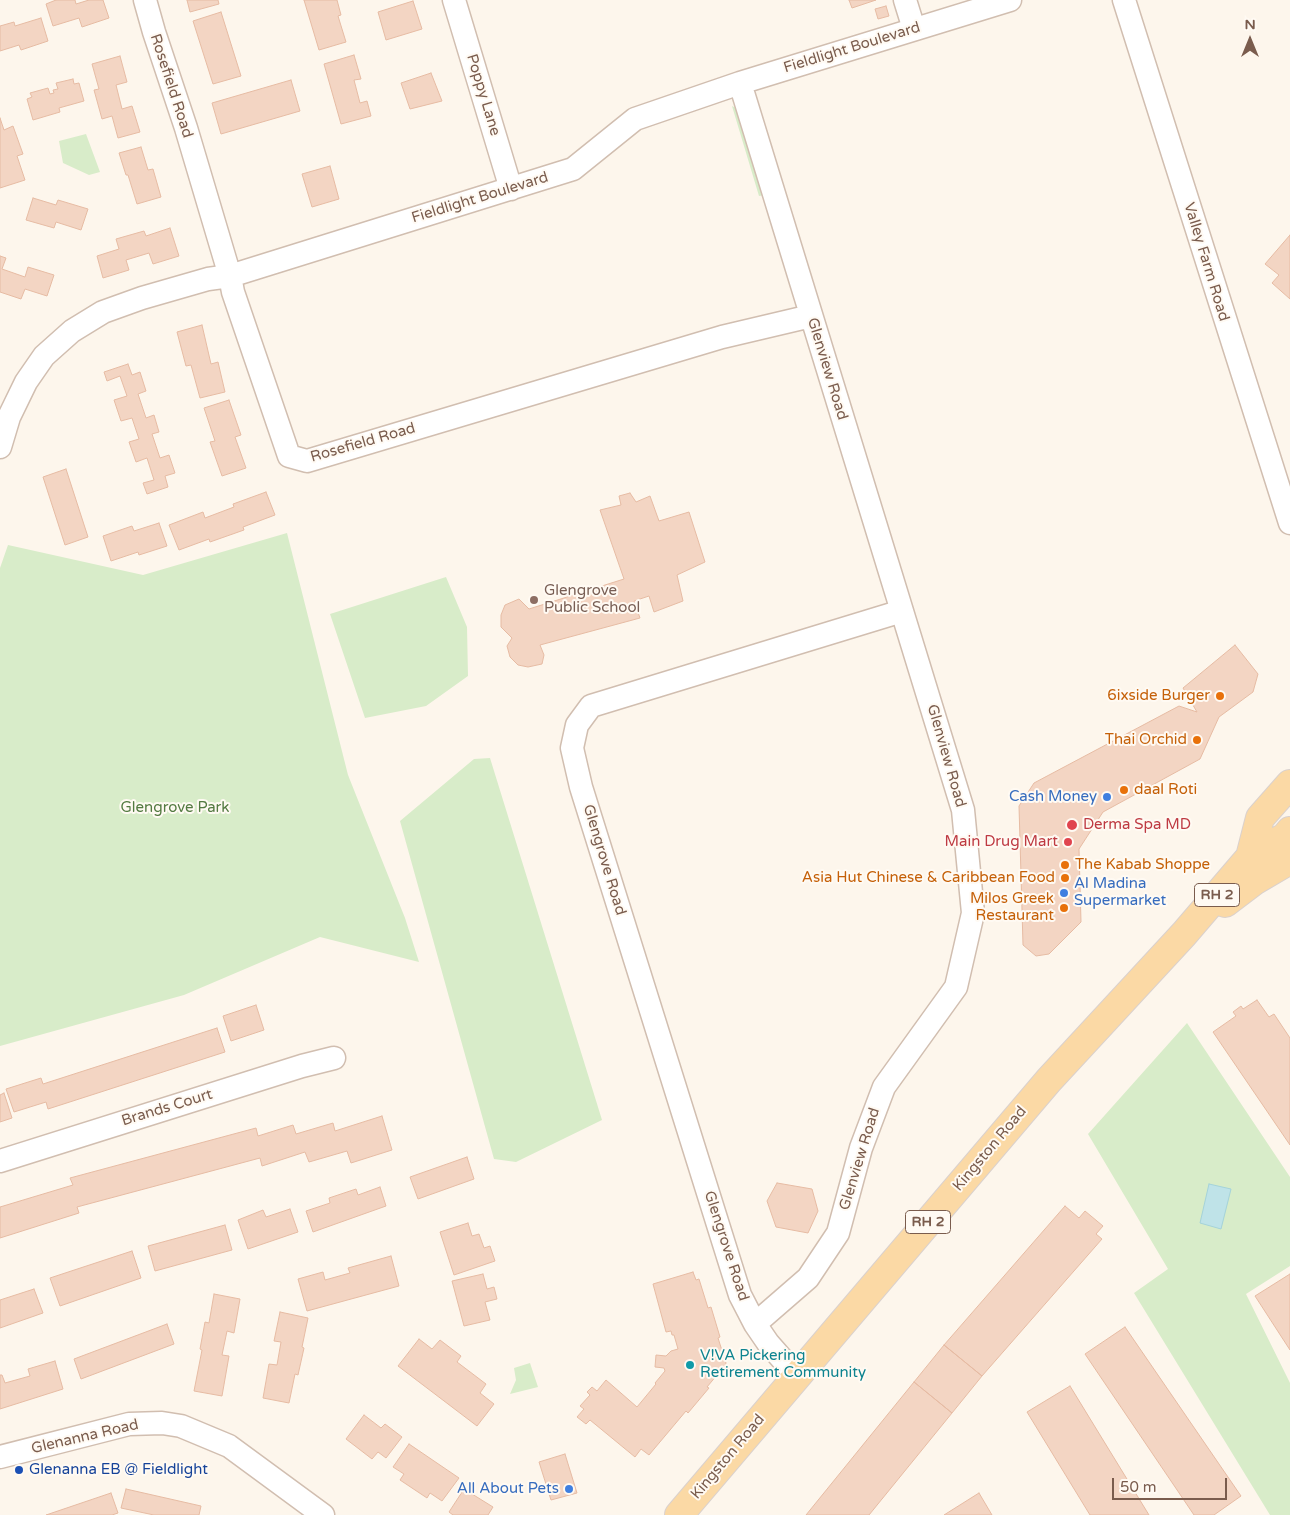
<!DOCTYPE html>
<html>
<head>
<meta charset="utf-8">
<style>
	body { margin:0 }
	#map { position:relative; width:1290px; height:1515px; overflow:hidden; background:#fdf6ec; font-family:"Varela Round",sans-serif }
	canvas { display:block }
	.north { position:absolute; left:1225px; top:15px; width:50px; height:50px; -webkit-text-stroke:4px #fffaf3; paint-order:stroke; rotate:0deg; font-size:14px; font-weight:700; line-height:20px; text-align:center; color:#7a5c4d }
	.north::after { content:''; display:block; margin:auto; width:18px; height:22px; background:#7a5c4d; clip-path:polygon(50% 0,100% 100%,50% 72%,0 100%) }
	.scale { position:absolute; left:1112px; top:1478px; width:115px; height:22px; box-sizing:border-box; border:2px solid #7a5c4d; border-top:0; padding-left:6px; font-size:15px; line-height:18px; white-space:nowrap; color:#7a5c4d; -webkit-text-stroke:4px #fffaf3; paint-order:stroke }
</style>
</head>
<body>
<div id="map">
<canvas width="1290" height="1515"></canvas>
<div class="north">N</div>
<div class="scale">50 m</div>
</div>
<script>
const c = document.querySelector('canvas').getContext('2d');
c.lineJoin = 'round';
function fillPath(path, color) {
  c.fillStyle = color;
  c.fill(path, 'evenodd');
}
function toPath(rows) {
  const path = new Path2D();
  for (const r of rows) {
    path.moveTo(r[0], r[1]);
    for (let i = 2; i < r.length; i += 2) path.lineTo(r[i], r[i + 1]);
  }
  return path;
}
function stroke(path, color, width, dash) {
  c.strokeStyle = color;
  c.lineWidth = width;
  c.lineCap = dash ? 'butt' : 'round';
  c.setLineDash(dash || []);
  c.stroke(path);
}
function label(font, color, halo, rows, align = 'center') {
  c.font = font + ' "Varela Round",sans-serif';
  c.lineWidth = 4;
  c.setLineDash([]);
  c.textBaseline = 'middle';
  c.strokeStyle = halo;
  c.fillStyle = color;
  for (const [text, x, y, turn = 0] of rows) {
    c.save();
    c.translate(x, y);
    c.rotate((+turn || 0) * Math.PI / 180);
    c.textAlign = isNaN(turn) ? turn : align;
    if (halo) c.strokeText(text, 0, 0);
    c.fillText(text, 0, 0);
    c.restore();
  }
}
fillPath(toPath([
	[732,106,740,110,765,195,759,196],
	[86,134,100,172,89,175,63,163,59,141],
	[287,533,348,775,405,918,419,962,320,937,184,995,0,1046,0,568,8,545,143,575],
	[446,577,467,627,468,676,426,706,365,718,330,614],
	[490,758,602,1120,516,1162,494,1159,400,821,474,759],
	[1187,1023,1290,1177,1290,1266,1246,1294,1290,1383,1290,1515,1270,1515,1134,1293,1168,1269,1088,1134],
	[530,1363,538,1387,510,1394,516,1380,514,1368]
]), '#d8ecc9');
const water = toPath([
	[1209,1184,1231,1189,1221,1229,1200,1223,1209,1184]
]);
fillPath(water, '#bfe3e8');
stroke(water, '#a5d3da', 1);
const building = toPath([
	[56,0,75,0,76,4,89,0,103,0,109,18,82,27,79,18,53,26,46,4,56,0],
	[187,0,218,0,219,4,190,12,187,0],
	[304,0,337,0,341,15,338,16,346,42,319,50,304,0],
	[849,0,876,0,852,8,849,0],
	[413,1,422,29,386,40,378,12,413,1],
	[886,6,889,16,878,19,875,9,886,6],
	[221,12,241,76,213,84,193,21,221,12],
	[41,18,48,41,21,50,19,45,0,51,0,26,14,22,15,26,41,18],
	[354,55,361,79,354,80,360,103,367,101,371,116,341,124,324,64,354,55],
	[120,56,127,82,116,85,122,109,132,106,140,132,118,138,112,116,102,119,94,90,99,89,92,64,120,56],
	[431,73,442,101,410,109,401,83,431,73],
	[73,79,74,84,79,83,84,101,59,108,60,112,33,120,27,99,32,97,30,93,48,88,50,94,54,93,53,90,58,89,56,83,73,79],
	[291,80,300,111,221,134,212,103,291,80],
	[0,118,4,130,13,126,23,154,17,156,25,180,0,188,0,118],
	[141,147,148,170,153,169,161,197,137,204,128,175,126,175,119,153,141,147],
	[330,166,339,199,312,207,302,174,330,166],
	[33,198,56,205,58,200,88,209,81,230,56,222,54,228,26,220,33,198],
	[170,228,179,256,153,264,149,253,126,260,129,270,103,278,97,256,119,249,116,239,144,231,146,236,170,228],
	[1290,235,1290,299,1272,283,1279,275,1265,264,1290,235],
	[0,256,6,258,2,269,25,277,28,267,54,275,47,296,25,289,21,299,0,292,0,256],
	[202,325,211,364,218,362,225,392,200,398,191,365,186,366,177,332,202,325],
	[128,364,132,375,140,372,146,391,138,394,146,418,154,415,159,432,152,434,160,458,169,455,175,473,165,476,168,487,147,494,143,483,154,480,147,458,136,462,129,442,139,439,132,418,121,421,114,400,127,396,120,376,107,381,104,372,128,364],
	[229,400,241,435,235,437,246,468,222,476,210,442,215,441,204,408,229,400],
	[66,469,88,537,65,545,43,477,66,469],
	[266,492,275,515,243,527,244,530,210,542,209,539,179,550,169,525,203,512,205,518,234,507,233,504,266,492],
	[630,493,636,502,650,496,659,521,689,512,705,562,677,575,683,601,654,612,649,596,634,601,640,618,540,645,544,655,542,664,528,667,518,665,510,657,507,646,512,638,501,627,501,615,505,605,519,599,529,609,624,579,600,510,621,505,619,496,630,493],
	[159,523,167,546,139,555,138,552,111,561,103,536,132,526,134,531,159,523],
	[1235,645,1258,674,1253,692,1219,717,1200,759,1103,812,1079,849,1081,922,1049,954,1036,956,1023,945,1019,806,1034,783,1179,706,1197,712,1183,688,1235,645],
	[1257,1000,1269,1017,1274,1014,1290,1038,1290,1145,1213,1032,1236,1016,1233,1012,1241,1006,1243,1009,1257,1000],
	[256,1005,264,1030,231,1041,223,1016,256,1005],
	[217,1028,225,1052,48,1109,46,1102,14,1112,6,1089,41,1078,43,1084,217,1028],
	[4,1093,12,1118,0,1122,0,1095,4,1093],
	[382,1116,392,1150,351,1163,347,1151,309,1162,305,1152,262,1166,260,1158,77,1207,79,1213,0,1238,0,1207,73,1185,70,1178,256,1128,258,1136,293,1125,296,1134,333,1123,335,1131,382,1116],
	[467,1157,474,1179,418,1199,410,1177,467,1157],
	[777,1183,812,1189,818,1211,808,1233,776,1227,767,1201,777,1183],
	[380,1187,386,1206,313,1232,306,1211,330,1203,329,1198,356,1189,358,1195,380,1187],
	[1065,1206,1079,1218,1085,1211,1103,1226,1096,1234,1102,1239,982,1376,944,1345,1065,1206],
	[290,1209,298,1232,248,1249,238,1220,263,1210,266,1217,290,1209],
	[468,1223,472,1236,479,1234,484,1248,490,1246,495,1261,454,1275,440,1232,468,1223],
	[225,1225,232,1250,155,1271,148,1246,225,1225],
	[132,1251,141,1278,60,1306,50,1278,132,1251],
	[391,1256,399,1286,307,1311,298,1279,323,1272,325,1280,350,1273,348,1268,391,1256],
	[693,1272,696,1280,699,1279,708,1308,711,1307,720,1337,718,1338,726,1363,723,1371,717,1375,707,1387,709,1388,688,1413,686,1411,649,1455,641,1449,635,1457,590,1420,586,1424,577,1417,584,1409,580,1406,590,1395,587,1392,592,1387,597,1391,606,1380,637,1407,656,1384,655,1383,665,1371,664,1368,655,1367,656,1355,666,1356,671,1351,678,1349,674,1335,672,1335,671,1331,666,1332,653,1284,693,1272],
	[483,1274,487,1289,494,1287,497,1299,485,1302,490,1320,464,1326,452,1281,483,1274],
	[1290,1274,1290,1350,1255,1296,1290,1274],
	[34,1289,43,1313,0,1328,0,1300,34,1289],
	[214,1294,240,1299,234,1333,227,1331,222,1355,229,1356,222,1396,194,1391,202,1350,200,1349,205,1322,209,1323,214,1294],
	[280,1312,308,1318,302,1347,304,1348,298,1375,295,1374,289,1403,263,1398,269,1364,277,1365,281,1342,274,1341,280,1312],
	[167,1324,174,1344,81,1379,74,1359,167,1324],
	[1125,1327,1241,1496,1214,1515,1194,1515,1085,1354,1125,1327],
	[419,1339,432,1349,440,1340,461,1356,457,1362,486,1384,480,1393,494,1404,477,1426,398,1366,419,1339],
	[944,1345,982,1376,952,1413,914,1382,944,1345],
	[55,1361,63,1389,0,1409,0,1375,2,1375,5,1383,30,1376,28,1369,55,1361],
	[914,1382,952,1413,869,1515,806,1515,914,1382],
	[1070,1386,1149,1515,1090,1515,1027,1412,1070,1386],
	[364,1415,381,1428,385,1424,402,1437,386,1458,378,1452,372,1459,346,1439,364,1415],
	[409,1444,459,1478,442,1501,430,1493,427,1498,400,1480,404,1474,393,1467,409,1444],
	[565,1454,577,1493,551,1500,539,1462,565,1454],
	[126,1489,201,1506,199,1515,154,1515,121,1508,126,1489],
	[464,1489,493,1507,488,1515,453,1515,449,1512,464,1489],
	[111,1493,118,1513,112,1515,46,1515,111,1493],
	[979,1493,992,1515,944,1515,979,1493]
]);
fillPath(building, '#f3d5c3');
stroke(building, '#e6bba3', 1);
const minor = toPath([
	[145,0,154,32,186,128,230,276,233,292,289,456,307,461,722,337,811,316],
	[454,0,511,189],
	[905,0,914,29],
	[1124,0,1290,523],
	[740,83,963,810,973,913,956,987,884,1087,861,1148,838,1233,808,1278,755,1324],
	[0,447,9,417,26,382,44,356,72,331,103,312,142,298,208,279,230,276,573,169,635,119,740,83,1010,0],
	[0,1161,302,1066,334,1058],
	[797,1376,768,1343,755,1324,740,1295,581,787,572,748,577,725,591,706,902,611],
	[0,1457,129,1424,162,1423,181,1426,229,1446,323,1515]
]);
const major = toPath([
	[1250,857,1260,818,1290,784],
	[1225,903,1254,881,1290,860],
	[679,1515,1049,1080,1184,934,1250,857,1285,837,1290,831]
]);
stroke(minor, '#d1beb0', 25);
stroke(major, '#dad1cd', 30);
stroke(minor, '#fff', 22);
stroke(major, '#fbd9a5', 28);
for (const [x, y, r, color] of [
	[534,600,5,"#8d6e63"],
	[1220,696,5,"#e8710a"],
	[1197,740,5,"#e8710a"],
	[1124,790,5,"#e8710a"],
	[1107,797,5,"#3f7fe0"],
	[1072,825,6,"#e0444e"],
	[1068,842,5,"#e0444e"],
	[1065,865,5,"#e8710a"],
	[1065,878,5,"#e8710a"],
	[1064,893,5,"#3f7fe0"],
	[1064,908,5,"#e8710a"],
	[690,1365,5,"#0f9aa8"],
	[19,1470,5,"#1a4fb4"],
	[569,1489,5,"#3f7fe0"]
]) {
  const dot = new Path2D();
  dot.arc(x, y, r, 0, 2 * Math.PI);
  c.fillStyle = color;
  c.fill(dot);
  stroke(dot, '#fffaf3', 2);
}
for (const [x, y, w] of [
	[1217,895,45],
	[928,1222,45]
]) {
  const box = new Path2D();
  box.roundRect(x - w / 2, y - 11.5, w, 23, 4);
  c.fillStyle = '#fffaf3';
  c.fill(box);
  stroke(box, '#7a5c4d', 1);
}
label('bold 14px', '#7a5c4d', null, [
	["RH 2",1217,895],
	["RH 2",928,1222]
]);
label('15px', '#7a5c4d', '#fffaf3', [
	["Fieldlight Boulevard",852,48,-17],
	["Rosefield Road",171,86,72],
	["Poppy Lane",483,95,73],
	["Fieldlight Boulevard",480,198,-17],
	["Valley Farm Road",1206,262,73],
	["Glenview Road",827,369,73],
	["Rosefield Road",363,443,-16],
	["Glenview Road",946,756,74],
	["Glengrove Road",604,860,73],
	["Brands Court",167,1108,-17],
	["Kingston Road",990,1149,-50],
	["Glenview Road",860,1159,-73],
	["Glengrove Road",726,1246,72],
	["Glenanna Road",85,1437,-13],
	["Kingston Road",728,1457,-50]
]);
label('15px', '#785e54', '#fffaf3', [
	["Glengrove",544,591],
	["Public School",544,608]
], 'left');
label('15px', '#c56008', '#fffaf3', [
	["6ixside Burger",1210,696],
	["Thai Orchid",1187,740],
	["daal Roti",1134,790,"left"],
	["The Kabab Shoppe",1075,865,"left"],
	["Asia Hut Chinese & Caribbean Food",1055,878],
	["Milos Greek",1054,899],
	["Restaurant",1054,916]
], 'right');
label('15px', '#366cbe', '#fffaf3', [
	["Cash Money",1097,797],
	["Al Madina",1074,884,"left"],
	["Supermarket",1074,901,"left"],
	["All About Pets",559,1489]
], 'right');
label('15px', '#537a41', '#fffaf3', [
	["Glengrove Park",175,808]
]);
label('15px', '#be3a42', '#fffaf3', [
	["Derma Spa MD",1083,825],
	["Main Drug Mart",1058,842,"right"]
], 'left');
label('15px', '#0d838f', '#fffaf3', [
	["V!VA Pickering",700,1356],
	["Retirement Community",700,1373]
], 'left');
label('15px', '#164399', '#fffaf3', [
	["Glenanna EB @ Fieldlight",29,1470]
], 'left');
</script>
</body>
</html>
